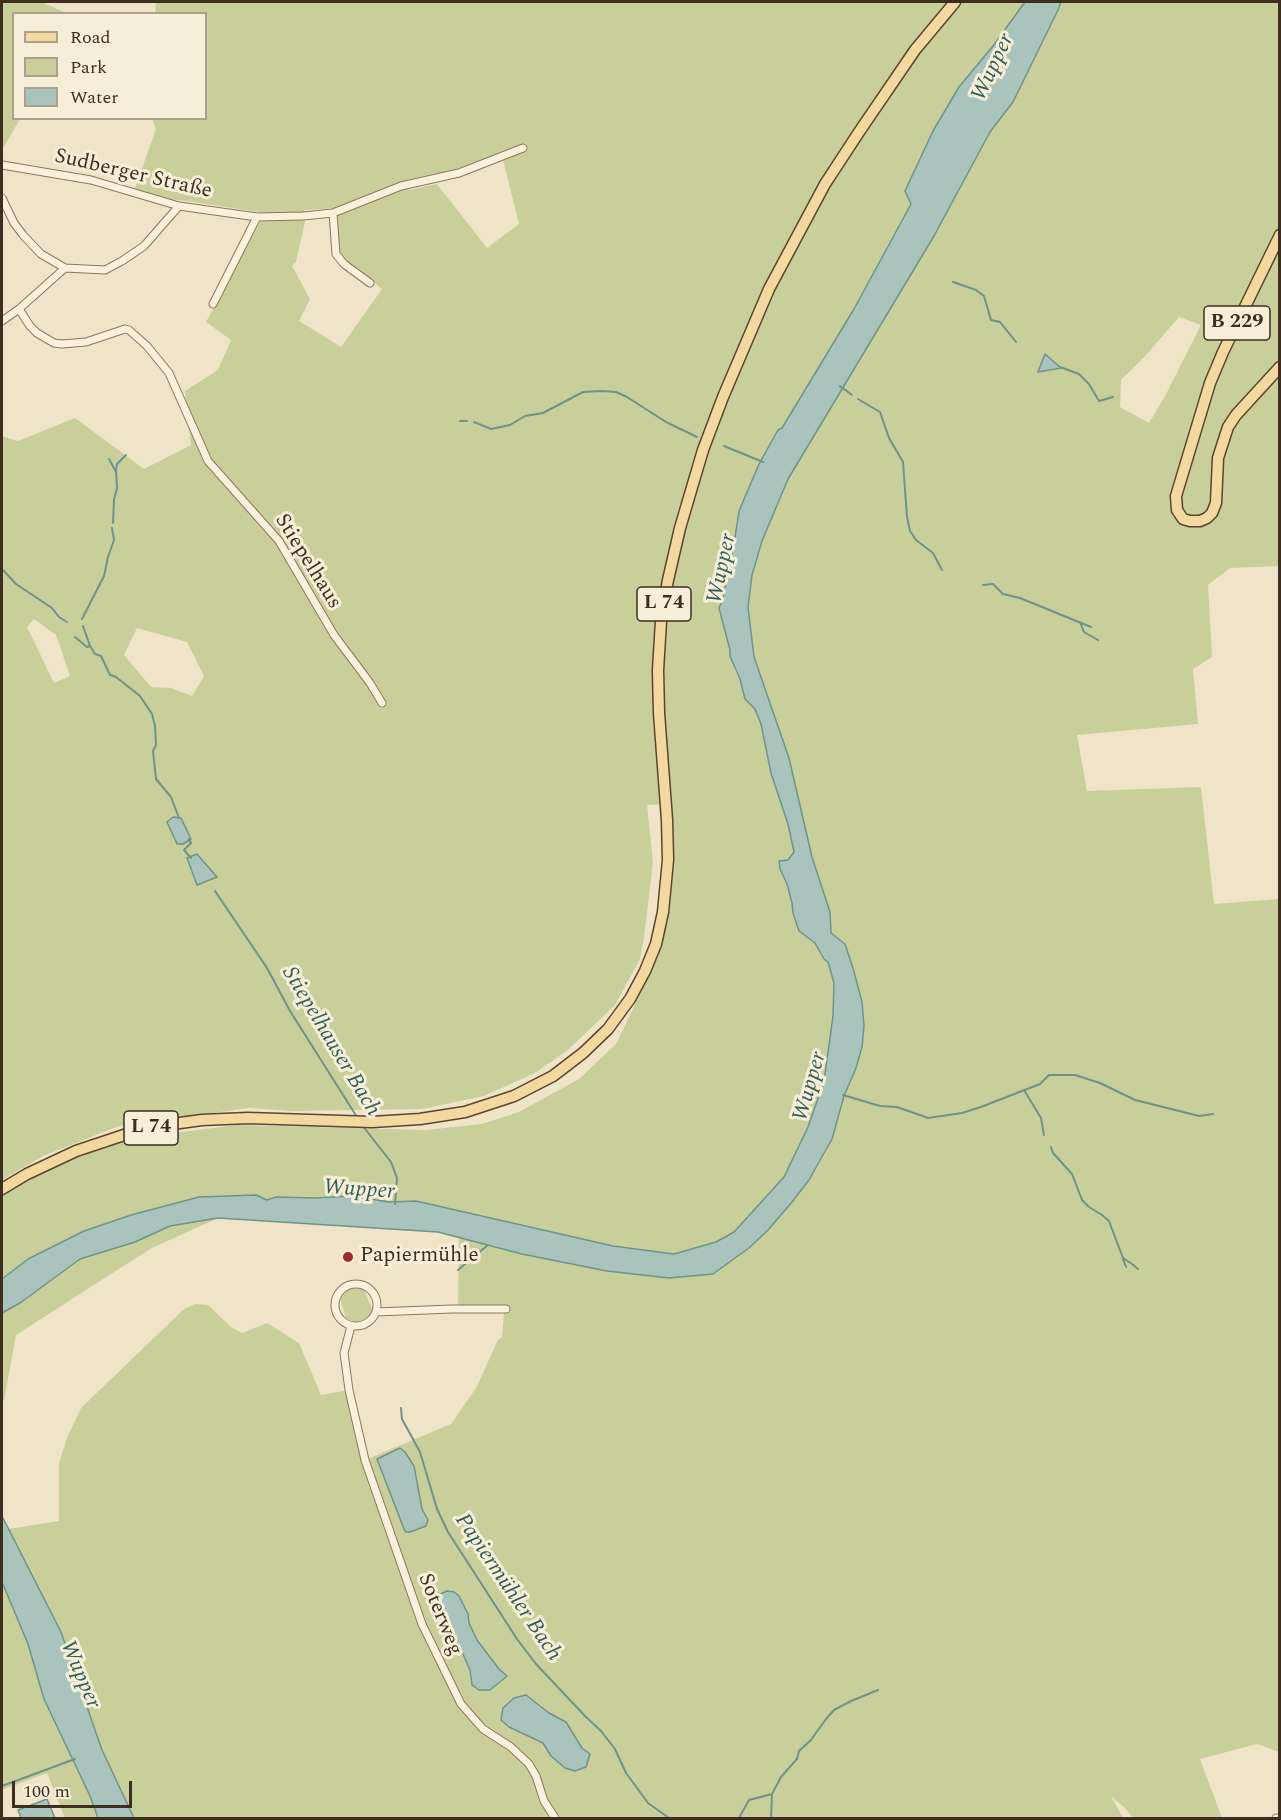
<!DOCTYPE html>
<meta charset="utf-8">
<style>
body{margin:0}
#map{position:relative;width:1281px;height:1820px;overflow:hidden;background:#f0e4c8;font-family:Spectral,serif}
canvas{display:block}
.frame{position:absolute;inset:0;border:3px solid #3d2e20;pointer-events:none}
.legend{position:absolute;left:12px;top:12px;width:195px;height:108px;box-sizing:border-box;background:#f7eed8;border:2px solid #ada18e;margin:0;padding:8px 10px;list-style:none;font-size:18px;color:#3d2e20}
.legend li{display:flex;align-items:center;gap:12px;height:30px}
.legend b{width:30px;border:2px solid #ada18e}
.scale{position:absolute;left:12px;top:1781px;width:120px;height:27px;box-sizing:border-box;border:3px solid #3d2e20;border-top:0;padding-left:8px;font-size:18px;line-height:21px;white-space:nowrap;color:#3d2e20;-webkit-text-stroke:4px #f7eed8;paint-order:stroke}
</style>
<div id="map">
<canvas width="1281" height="1820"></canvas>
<div class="frame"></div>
<ul class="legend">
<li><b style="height:8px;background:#f3d9a0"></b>Road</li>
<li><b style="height:16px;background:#c9cf9b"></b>Park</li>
<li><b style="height:16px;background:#a9c4bc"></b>Water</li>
</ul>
<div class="scale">100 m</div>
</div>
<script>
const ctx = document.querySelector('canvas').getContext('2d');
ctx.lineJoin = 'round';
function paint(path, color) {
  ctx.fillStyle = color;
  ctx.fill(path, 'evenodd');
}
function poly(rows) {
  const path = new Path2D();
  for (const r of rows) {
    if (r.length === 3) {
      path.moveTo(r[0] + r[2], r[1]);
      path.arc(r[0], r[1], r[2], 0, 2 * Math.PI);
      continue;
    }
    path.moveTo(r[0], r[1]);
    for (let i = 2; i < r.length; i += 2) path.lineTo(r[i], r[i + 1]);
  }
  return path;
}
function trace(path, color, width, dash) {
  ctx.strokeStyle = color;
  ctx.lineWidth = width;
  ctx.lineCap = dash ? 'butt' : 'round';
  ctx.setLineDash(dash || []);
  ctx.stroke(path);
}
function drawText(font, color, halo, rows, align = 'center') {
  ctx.font = font + ' Spectral,serif';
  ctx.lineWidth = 6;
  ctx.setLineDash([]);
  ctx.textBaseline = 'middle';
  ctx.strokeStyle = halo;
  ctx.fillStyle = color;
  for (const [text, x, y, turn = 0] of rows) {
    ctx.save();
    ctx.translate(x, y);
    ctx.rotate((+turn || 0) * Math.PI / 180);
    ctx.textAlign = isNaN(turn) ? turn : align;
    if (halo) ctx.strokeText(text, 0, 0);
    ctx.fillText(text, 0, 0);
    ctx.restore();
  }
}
paint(poly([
 [2,2,42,2,66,13,14,14,14,118,20,119,2,150],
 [156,2,1025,2,943,113,933,131,905,191,911,203,854,309,782,428,778,430,759,464,741,509,723,599,719,608,735,671,740,679,745,699,755,709,761,724,771,773,788,824,794,852,788,860,779,861,780,869,787,884,792,903,793,913,807,937,815,943,824,959,828,962,834,983,833,1016,824,1081,808,1127,784,1177,734,1232,716,1242,674,1254,613,1246,416,1201,389,1202,352,1196,315,1198,276,1197,267,1200,256,1195,237,1195,199,1197,186,1200,131,1215,84,1231,28,1259,2,1279,2,1196,12,1189,66,1161,127,1139,237,1125,426,1130,482,1124,519,1112,579,1079,616,1044,650,973,662,942,669,905,672,874,671,804,647,805,653,862,644,938,640,959,615,1005,569,1049,535,1073,484,1096,422,1109,292,1111,249,1108,119,1126,43,1156,2,1180,2,436,18,441,75,418,144,469,191,445,185,391,218,370,231,340,206,322,265,213,187,201,165,199,134,191,156,129,152,119,206,118,206,14,155,13],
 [501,152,519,224,487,248,437,184,409,190,406,180,456,170],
 [336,208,340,255,382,289,341,347,299,321,310,299,292,266,296,262,305,222,304,210],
 [34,619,56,635,70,676,54,683,27,627],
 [137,628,187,642,204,676,192,696,171,688,151,687,124,655],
 [1061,2,1279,2,1279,566,1230,568,1208,585,1212,657,1193,669,1198,724,1077,735,1087,791,1201,787,1214,904,1279,899,1279,1752,1257,1744,1200,1759,1222,1818,1133,1818,1126,1809,1111,1796,1123,1818,134,1818,102,1750,8,1529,59,1521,59,1463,68,1435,81,1408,184,1309,195,1304,208,1305,231,1327,242,1333,267,1323,299,1343,321,1395,349,1390,365,1460,451,1424,476,1388,498,1340,502,1337,504,1313,511,1312,508,1307,458,1307,459,1238,607,1271,670,1278,713,1274,749,1248,768,1230,809,1180,827,1150,836,1127,844,1096,856,1068,862,1002,853,968,845,944,831,933,830,912,812,857,789,758,754,657,748,607,752,575,762,541,788,479,934,236,990,132,1013,102,1058,10],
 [1179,317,1201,325,1164,398,1149,423,1120,407,1121,380,1147,354],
 [377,1460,414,1466,422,1509,428,1520,426,1526,410,1532,406,1532],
 [468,1614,469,1623,477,1640,499,1669,507,1676,472,1685,470,1670,463,1654,452,1638,444,1617],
 [526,1695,549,1713,566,1722,582,1748,590,1754,551,1756,543,1743,529,1736],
 [218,1218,150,1249,16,1335,4,1400,2,1401,2,1313,20,1303,80,1259,135,1242,170,1226],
 [353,1288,364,1289,373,1312,362,1321,357,1322,346,1319,340,1297,348,1290],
 [2,1582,28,1644,44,1699,90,1796,98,1818,65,1818,47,1773,2,1790]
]), '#c9cf9b');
const water = poly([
 [1025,2,1061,2,1058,10,1013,102,990,132,934,236,788,479,762,541,752,575,748,607,754,657,789,758,812,857,830,912,831,933,845,944,853,968,862,1002,864,1026,862,1047,856,1068,844,1096,832,1139,809,1180,792,1202,768,1230,749,1248,713,1274,669,1278,607,1271,522,1254,438,1232,218,1218,170,1226,135,1242,80,1259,20,1303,2,1313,2,1279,28,1259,84,1231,131,1215,199,1197,256,1195,267,1200,276,1197,315,1198,352,1196,389,1202,416,1201,613,1246,674,1254,716,1242,734,1232,784,1177,808,1127,824,1081,833,1016,834,983,828,962,824,959,815,943,799,931,793,913,792,903,787,884,780,869,779,861,788,860,794,852,788,824,771,773,761,724,755,709,745,699,740,679,730,656,730,650,719,608,723,599,729,564,732,557,739,511,759,464,778,430,782,428,854,309,911,204,905,191,933,131,959,87,993,46,1025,2],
 [1045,354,1061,368,1038,372,1045,354],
 [173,817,181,818,191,839,183,844,177,844,167,822,173,817],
 [197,854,217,877,197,885,187,858,197,854],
 [400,1448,405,1452,414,1466,422,1509,428,1520,426,1526,410,1532,406,1532,404,1529,377,1459,400,1448],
 [2,1516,61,1632,102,1750,134,1818,98,1818,90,1796,44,1699,28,1644,2,1582,2,1516],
 [447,1591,454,1592,459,1596,468,1614,469,1623,477,1640,499,1669,507,1676,490,1690,479,1690,472,1685,470,1670,463,1654,452,1638,444,1617,436,1608,434,1597,447,1591],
 [526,1695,549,1713,566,1722,582,1748,590,1754,586,1767,575,1771,565,1768,551,1756,543,1743,509,1727,501,1720,503,1708,514,1698,526,1695],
 [47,1799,55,1818,21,1818,18,1810,47,1799]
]);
paint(water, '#a9c4bc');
trace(water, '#6f938a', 1.5);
trace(poly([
 [953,282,976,290,984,296,991,320,1000,322,1016,342],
 [1060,367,1079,374,1089,384,1099,401,1113,397],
 [840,386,852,395],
 [858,399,880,412,889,438,903,462,907,517,910,531,916,540,933,553,942,570],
 [460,421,467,421],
 [474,422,491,429,510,425,525,416,543,413,583,392,602,391,616,392,627,397,666,422,697,437],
 [724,446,763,462],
 [109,459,116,472],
 [113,523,114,500,117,488,116,470,117,464,126,455],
 [2,569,16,584,52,608,59,617,67,622],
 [983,585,993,584,1003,594,1020,598,1091,627],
 [82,619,104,576,108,557,114,540,112,528],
 [1080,622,1084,632,1098,640],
 [83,626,90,646],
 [75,637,87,647,90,646,95,654,101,656,110,675,116,677,140,696,152,714,155,726,156,745,153,751,156,779,171,797,179,818],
 [189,839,191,843,184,850,191,858],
 [215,891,267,968,290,1011,357,1117],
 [1024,1090,1041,1118,1044,1135],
 [843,1095,880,1106,897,1107,928,1118,962,1113,981,1107,1040,1084,1049,1075,1075,1075,1100,1083,1135,1100,1199,1116,1213,1114],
 [362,1125,391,1162,397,1178,395,1204],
 [1051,1147,1053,1153,1072,1174,1082,1200,1089,1207,1102,1215,1109,1221,1123,1258,1132,1264,1138,1269],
 [1123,1259,1126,1267],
 [458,1270,488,1245],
 [401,1408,402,1419,420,1452,437,1509,448,1532,517,1639,536,1664,585,1716,601,1731,615,1749,626,1773,648,1803,669,1818],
 [2,1786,75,1759],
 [739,1818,749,1800,772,1794,781,1777,797,1759,799,1751,811,1740,826,1719,834,1710,851,1701,878,1690],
 [771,1818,772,1794]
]), '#6f938a', 2);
const minor = poly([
 [2,165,91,180,179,206,257,217,303,216,333,213,401,186,459,173,523,148],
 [2,198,14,223,23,235,41,254,65,268],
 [333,213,336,254,344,264,370,283],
 [213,304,257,217],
 [19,309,30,326,37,333,54,343,62,344,86,342,125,329,129,330,147,346,169,373,208,461,279,541,334,635,370,683,382,703],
 [2,321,19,309,65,268,105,270,122,261,144,246,179,206],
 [356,1305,21],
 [376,1312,452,1309,506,1309],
 [351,1326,344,1353,349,1390,365,1460,422,1624,461,1704,483,1729,511,1747,529,1764,536,1776,544,1801,555,1818],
 [1276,1818,1280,1818]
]);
const primary = poly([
 [1280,235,1223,352,1210,383,1176,496,1177,510,1183,519,1190,521,1200,521,1207,518,1212,513,1216,503,1218,458,1228,427,1236,415,1280,367],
 [2,1189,27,1174,76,1151,130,1133,165,1125,202,1120,248,1118,372,1122,420,1119,465,1112,514,1096,553,1076,583,1053,608,1029,630,999,645,971,656,944,663,912,668,860,667,820,659,713,658,670,661,621,668,580,680,528,703,450,723,397,769,289,825,184,859,132,915,50,955,2]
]);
trace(minor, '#8d765c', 9);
trace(primary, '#5b4430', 13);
trace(minor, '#faf1dc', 7);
trace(primary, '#f3d9a0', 10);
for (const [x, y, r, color] of [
 [348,1257,6,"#9e2a2b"]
]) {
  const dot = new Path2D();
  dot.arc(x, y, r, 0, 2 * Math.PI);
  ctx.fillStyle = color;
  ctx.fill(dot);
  trace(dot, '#f7eed8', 2);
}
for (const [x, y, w] of [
 [1237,323,66],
 [664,604,54],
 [151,1128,54]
]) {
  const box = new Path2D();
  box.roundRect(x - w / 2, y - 17, w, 34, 4.5);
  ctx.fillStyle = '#f7eed8';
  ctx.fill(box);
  trace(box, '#3d2e20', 1.5);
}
drawText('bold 20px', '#3d2e20', null, [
 ["B 229",1237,323],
 ["L 74",664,604],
 ["L 74",151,1128]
]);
drawText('21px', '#3d2e20', '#f7eed8', [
 ["Sudberger Straße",133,175,13],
 ["Stiepelhaus",307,562,58],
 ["Soterweg",439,1615,68]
]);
drawText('21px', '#3d2e20', '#f7eed8', [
 ["Papiermühle",360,1257]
], 'left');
drawText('italic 22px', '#2f5d5a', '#f7eed8', [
 ["Wupper",994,68,-65],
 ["Wupper",723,569,-78],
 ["Stiepelhauser Bach",330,1042,59],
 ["Wupper",811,1087,-74],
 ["Wupper",359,1191,4],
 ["Papiermühler Bach",507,1588,56],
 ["Wupper",79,1675,67]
]);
</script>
